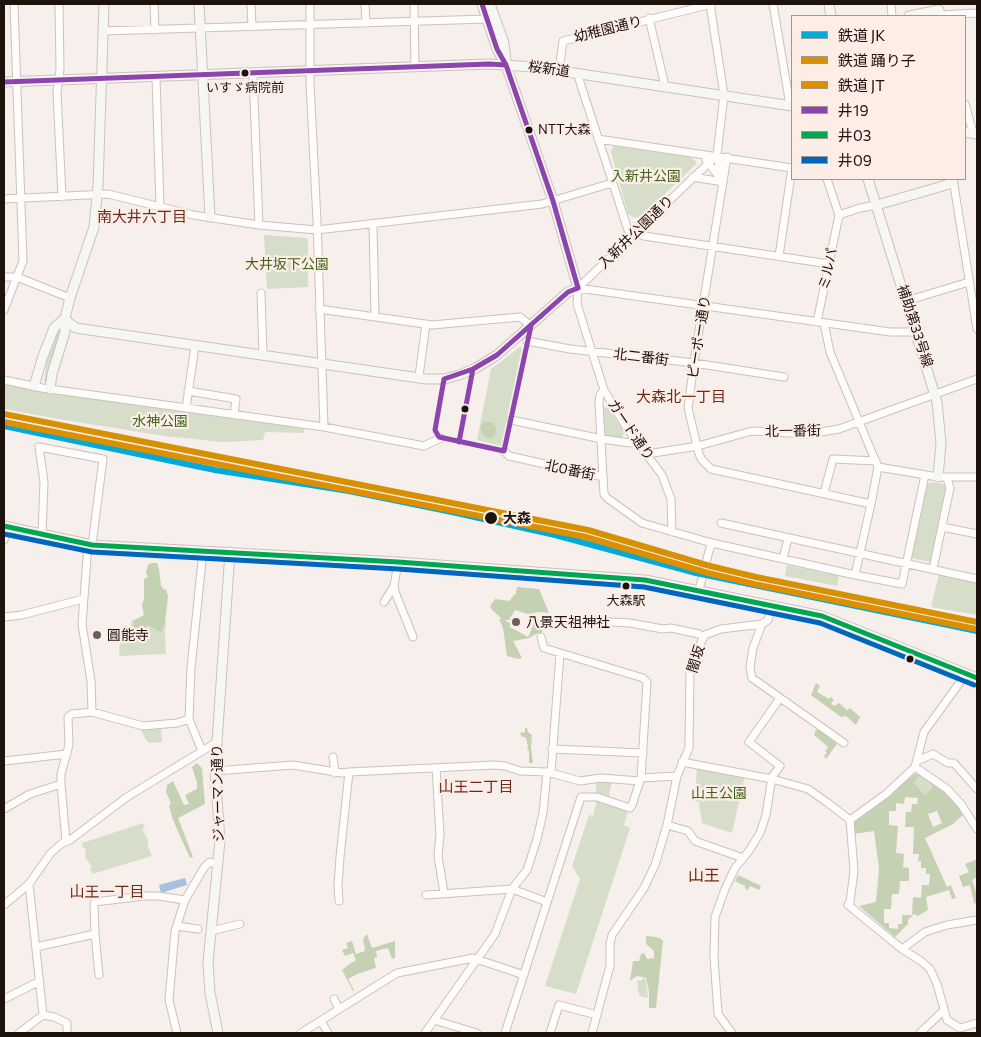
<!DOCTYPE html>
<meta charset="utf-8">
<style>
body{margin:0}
#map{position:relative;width:981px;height:1037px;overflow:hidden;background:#f7efec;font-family:Commissioner,"Noto Sans JP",sans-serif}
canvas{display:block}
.frame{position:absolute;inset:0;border:5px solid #1e120d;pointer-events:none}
.legend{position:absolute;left:791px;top:15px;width:175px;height:165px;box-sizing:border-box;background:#fcede7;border:1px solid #a39590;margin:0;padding:6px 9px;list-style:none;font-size:15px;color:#1e120d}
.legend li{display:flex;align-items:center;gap:10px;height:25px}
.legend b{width:25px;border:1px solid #a39590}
</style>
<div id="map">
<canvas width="981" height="1037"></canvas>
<div class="frame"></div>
<ul class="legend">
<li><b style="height:6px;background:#02aada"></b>鉄道 JK</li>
<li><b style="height:6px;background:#d69002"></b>鉄道 踊り子</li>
<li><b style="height:6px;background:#dd8f02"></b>鉄道 JT</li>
<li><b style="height:6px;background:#8e44ad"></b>井19</li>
<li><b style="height:6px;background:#00a651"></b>井03</li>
<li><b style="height:6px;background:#0065bd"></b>井09</li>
</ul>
</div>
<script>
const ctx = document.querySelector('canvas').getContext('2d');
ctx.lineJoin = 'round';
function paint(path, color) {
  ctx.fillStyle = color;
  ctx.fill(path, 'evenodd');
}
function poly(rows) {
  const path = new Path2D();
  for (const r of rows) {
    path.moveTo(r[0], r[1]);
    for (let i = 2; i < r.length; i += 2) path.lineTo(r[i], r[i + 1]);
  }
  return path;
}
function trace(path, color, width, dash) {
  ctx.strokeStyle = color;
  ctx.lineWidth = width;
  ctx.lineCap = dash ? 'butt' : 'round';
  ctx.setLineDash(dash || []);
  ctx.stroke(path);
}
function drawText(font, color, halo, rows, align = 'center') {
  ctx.font = font + ' Commissioner,"Noto Sans JP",sans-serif';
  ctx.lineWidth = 4.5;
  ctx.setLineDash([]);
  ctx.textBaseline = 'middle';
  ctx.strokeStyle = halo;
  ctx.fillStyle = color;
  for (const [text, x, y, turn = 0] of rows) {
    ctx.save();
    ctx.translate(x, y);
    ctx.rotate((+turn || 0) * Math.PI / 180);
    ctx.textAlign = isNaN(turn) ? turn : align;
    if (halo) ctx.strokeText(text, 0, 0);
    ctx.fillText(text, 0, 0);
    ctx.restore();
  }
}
paint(poly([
 [614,146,690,157,695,160,696,164,642,216,634,218,628,214,612,156,611,150],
 [264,235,306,238,308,240,308,287,267,289],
 [59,328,62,331,51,360,46,382,44,382,47,360],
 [520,347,522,347,501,446,477,440,491,369],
 [4,383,304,428,304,433,265,432,263,440,222,442,165,436,64,420,4,409],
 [608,407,624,432,622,439,607,437,605,433,603,408],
 [930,482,944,484,946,489,933,561,930,562,912,558,910,555,927,485],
 [787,565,839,576,837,586,785,576],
 [939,574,977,583,977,615,931,607],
 [131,620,166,622,165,633,166,654,119,656,120,642,133,641],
 [161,727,162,742,149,743,145,738,140,728],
 [697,768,745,776,732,833,702,823,699,802,695,801,695,797],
 [920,776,933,786,925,795,914,783],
 [596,781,612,781,609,796,596,793],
 [597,800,628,812,624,825,630,828,576,994,545,986,580,879,572,866,589,815,593,816],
 [143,823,145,828,142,829,148,840,148,847,152,856,92,874,90,868,92,867,85,857,86,848,83,848,82,843],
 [643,978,646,980,648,998,640,996,638,991,637,980,641,981]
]), '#d6ddc9');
paint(poly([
 [485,421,493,423,496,428,495,435,491,438,487,438,483,435,480,427],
 [152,563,157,563,159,569,161,585,162,588,166,590,168,596,165,623,161,632,148,625,145,628,138,630,134,626,134,620,144,615,142,605,144,599,144,579,148,577,146,572,148,565],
 [517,587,539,589,549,613,538,612,528,614,515,610,509,620,504,620,510,623,510,627,528,637,533,626,533,619,540,622,546,614,550,616,544,626,540,637,538,633,529,638,513,641,522,658,518,659,507,656,503,628,499,619,502,619,492,610,490,606,495,599,509,601,516,593],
 [816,683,820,686,817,692,829,699,831,697,834,700,831,703,834,706,839,703,847,710,850,708,860,717,856,725,846,716,841,717,811,695],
 [525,728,527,728,528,732,532,735,531,748,533,763,529,763,529,751,527,749,528,747,526,738,521,736,520,733,525,732],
 [816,730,819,730,837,744,826,759,824,756,827,753,825,751,828,747,814,735],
 [197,763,202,768,205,804,178,818,193,857,190,858,173,820,169,806,171,803,166,792,167,785,173,781,184,805,189,804,185,795,197,789,197,782,192,767],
 [922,772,947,790,965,813,953,824,925,838,947,887,951,885,956,898,952,899,949,890,926,897,928,910,918,916,914,914,908,920,908,924,895,937,859,906,876,902,879,869,874,831,854,834,852,820,915,774],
 [920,776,933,786,925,795,914,783],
 [905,797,918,798,917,804,912,804,911,812,906,812,905,827,914,827,913,854,919,854,918,861,921,861,921,868,926,868,926,874,930,874,929,885,922,885,921,898,913,897,912,915,902,915,902,924,898,924,898,929,889,928,889,923,884,923,884,909,891,909,892,894,899,894,900,881,909,881,909,868,903,867,904,854,896,853,898,826,889,825,889,811,896,811,896,803,904,804],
 [937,811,942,823,933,827,928,814],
 [977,859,977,877,972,880,977,895,977,904,974,903,970,885,963,887,959,876,969,872,965,864],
 [738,875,761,886,759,890,750,886,748,890,745,888,745,886,735,881],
 [367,934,372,948,395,941,395,958,392,959,388,948,376,951,377,957,374,958,376,968,357,974,348,979,354,990,353,991,342,970,348,965,356,960,353,953,345,956,342,950,348,948,346,943,352,941,356,954,365,951,363,939],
 [646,936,656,937,663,940,656,1008,649,1008,649,992,646,978,637,976,630,981,633,961,639,961,641,954,644,953,647,959,654,958,654,951,646,944]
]), '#c4d1b3');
paint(poly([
 [185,878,187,885,161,893,159,885]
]), '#a5c2de');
const street = poly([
 [59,4,60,69,57,92,62,197],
 [154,4,155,30],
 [251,4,252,27],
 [310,4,310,83,317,221,324,427],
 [365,4,366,23],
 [414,4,415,67],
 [710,4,724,95,717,155,721,176],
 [773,4,790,105],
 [891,4,892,16],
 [940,15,977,13],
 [649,18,665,86],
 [103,31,487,19],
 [559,70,563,41,712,4],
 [253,73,259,225],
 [577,73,628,230,644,236,829,264],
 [156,77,160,206],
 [965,104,973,133],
 [598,139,792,168],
 [727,157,695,355,688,408,699,454,702,460,711,469,871,504],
 [706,160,721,179],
 [693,177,723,182],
 [953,179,977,329],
 [4,199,108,194,193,215,259,225,317,230,542,204,612,183],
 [839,215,860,208,877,205],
 [373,224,375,317],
 [779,256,792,168],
 [4,277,17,277,70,298],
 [578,288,890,332,916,332],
 [578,288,577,304,604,390,628,430,662,475,671,499,672,532],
 [578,288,717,155],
 [261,293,263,355],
 [906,301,969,282],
 [319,309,432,325,520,317,531,326],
 [4,310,23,261,14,4],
 [817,322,839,215,827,179],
 [824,323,830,352,878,467,871,504,855,575],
 [527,341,570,349,694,363,784,377],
 [419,376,426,324],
 [4,380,42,388,324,427,424,446,441,438],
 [188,391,236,399,234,415],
 [186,408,195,346],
 [511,420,602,439,630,443,636,440],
 [504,451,509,456,603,477,604,494,607,498,642,523,712,543,855,575,902,584,925,475],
 [647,454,698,446,752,431,808,434,839,429,977,379],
 [878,467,938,477,977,477],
 [603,477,599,403,600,395,604,390],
 [824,493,833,459,876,461],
 [721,523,977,579],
 [942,527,977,534],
 [42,534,44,482,39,447,103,459,92,545],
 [4,540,8,526],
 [88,545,82,624,91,681,92,712],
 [783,559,788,538],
 [933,569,950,488,947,478],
 [394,586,395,592,413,637],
 [699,590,709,551,712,543],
 [384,602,394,586,398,562],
 [4,617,22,615,83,599],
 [596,621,630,623,663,629,671,628,699,634,703,637],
 [762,624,753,648,750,667,752,678,844,743],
 [189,719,191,668,203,551],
 [552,749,643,753],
 [333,757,335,773],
 [4,761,67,754],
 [917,761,933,754,948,763,954,763,977,789],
 [682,762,772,779,808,789,828,803,850,820,854,871,850,902,848,905,902,949,921,961,930,969,937,984,947,1020,960,1028,977,1023],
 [915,767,947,789,961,804,977,829],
 [436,768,440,834,438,856,444,893],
 [215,771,293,765,342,773,349,772,494,765,505,766,520,771,547,772,580,781,601,778,640,781],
 [551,773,560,654],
 [641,778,677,776],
 [4,809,30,794,61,784],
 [850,820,886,794,915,767,924,732,966,674],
 [667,825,688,831,695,841,743,858],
 [66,842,61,784,61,774,69,745,68,717,72,714,92,712,143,726,177,723,189,719,202,751],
 [29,884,43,1015],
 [426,895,512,889,547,902],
 [339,901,338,886,340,857,349,772],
 [4,905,29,884,50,854,61,844,70,840,127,797,217,742],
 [177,926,198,929],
 [211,931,240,924],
 [36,947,95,934],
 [902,949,925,932,947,925,977,920],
 [99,975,95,934,94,904,95,902,144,896,158,896,185,900],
 [4,999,40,981],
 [334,999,339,1009],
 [434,1020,477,1033],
 [321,1021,328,1033],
 [19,1033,43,1015,54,1017,67,1023,67,1033],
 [177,1033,169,1000,175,931,185,900,205,866,210,862,218,865],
 [301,1033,397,973,473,958,524,975],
 [425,1033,495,934,512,889,527,870,537,839,543,813,547,772],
 [505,1033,581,797,597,797,630,808,632,805,641,778,647,682,643,678,544,648,541,637],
 [550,1033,559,1005,597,1015],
 [592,1033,610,966,610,944,612,935,644,888,655,865,667,825,677,776,689,748,690,669,702,640,705,635,721,629,762,624,768,620,772,606],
 [732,1033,718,1014,714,957,715,917,725,889,735,868,749,851,760,833,766,815,772,777,780,766,749,742,780,698],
 [920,1033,944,1010]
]);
const secondary = poly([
 [199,4,210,217],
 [490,4,504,43,506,62],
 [829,4,831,16],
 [909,16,939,10],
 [4,82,489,64,534,67,792,106],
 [965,132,977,134],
 [868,179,937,402,941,443,938,477],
 [877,205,953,183],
 [65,318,69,323,76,328,426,379,444,379,459,375,476,368,497,355,568,292,578,288,553,201,506,65,497,49,482,4],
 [34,386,43,356,54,328,65,318],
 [50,389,52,374,65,332,65,318,70,298,94,227,98,186,104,4],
 [4,526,92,545,398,562,645,580,822,616,977,678],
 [218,1033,210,993,208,962,220,841,215,771,230,552]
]);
trace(street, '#ccc1bd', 9);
trace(secondary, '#ccc1bd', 11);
trace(street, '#fefdfc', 7);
trace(secondary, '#f6f6f3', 9);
trace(poly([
 [482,4,497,49,506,65,553,201,578,288],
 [4,82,489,64,506,65],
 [459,442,473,369],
 [504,451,439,437,435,430,444,379,473,369,497,355,568,292,578,288],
 [504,451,531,326]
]), '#8e44ad', 5);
trace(poly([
 [4,526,92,545,398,562,645,580,822,616,977,678]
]), '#00a651', 5);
trace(poly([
 [4,534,92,552,398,569,644,587,820,623,974,685]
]), '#0065bd', 5);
trace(poly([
 [4,426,215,470,349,491,452,512,555,535,696,573,977,631]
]), '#02aada', 6);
trace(poly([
 [4,414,588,530,710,566,756,577,977,622]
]), '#d69002', 6);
trace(poly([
 [4,422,586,537,708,573,754,584,976,629]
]), '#dd8f02', 6);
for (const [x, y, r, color] of [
 [245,73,4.5,"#1e120d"],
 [529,130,4.5,"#1e120d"],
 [465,409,4.5,"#1e120d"],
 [491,518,7,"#1e120d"],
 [626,586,4.5,"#1e120d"],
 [516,622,5,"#6a5f5b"],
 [97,635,5,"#6a5f5b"],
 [910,659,4.5,"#1e120d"]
]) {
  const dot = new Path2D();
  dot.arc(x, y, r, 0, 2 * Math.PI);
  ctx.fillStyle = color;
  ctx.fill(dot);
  trace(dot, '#fcede7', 2);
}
drawText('13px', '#1e120d', '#fcede7', [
 ["いすゞ病院前",245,88],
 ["NTT大森",538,130,"left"],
 ["大森駅",626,601]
]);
drawText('14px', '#1e120d', '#fcede7', [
 ["幼稚園通り",608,29,-14],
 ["桜新道",549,69,8],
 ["入新井公園通り",636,232,-44],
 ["ミルパ",828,269,-78],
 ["補助第33号線",915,326,72],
 ["ピーポー通り",699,337,-81],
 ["北二番街",641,357,7],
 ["ガード通り",631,430,56],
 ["北一番街",793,431,-1],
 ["北0番街",570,470,12],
 ["闇坂",696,659,-73],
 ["ジャーマン通り",218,793,-91]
]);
drawText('14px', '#40631c', '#fcede7', [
 ["入新井公園",646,176],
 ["大井坂下公園",287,264],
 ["水神公園",160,421],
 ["山王公園",719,793]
]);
drawText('bold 14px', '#1e120d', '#fcede7', [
 ["大森",503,518]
], 'left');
drawText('14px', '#1e120d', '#fcede7', [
 ["八景天祖神社",526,622],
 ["圓能寺",107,635]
], 'left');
drawText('15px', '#6e2b1a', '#fcede7', [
 ["南大井六丁目",142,217],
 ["大森北一丁目",681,397],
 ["山王二丁目",476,787],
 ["山王一丁目",107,892]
]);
drawText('16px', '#6e2b1a', '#fcede7', [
 ["山王",704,876]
]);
</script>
